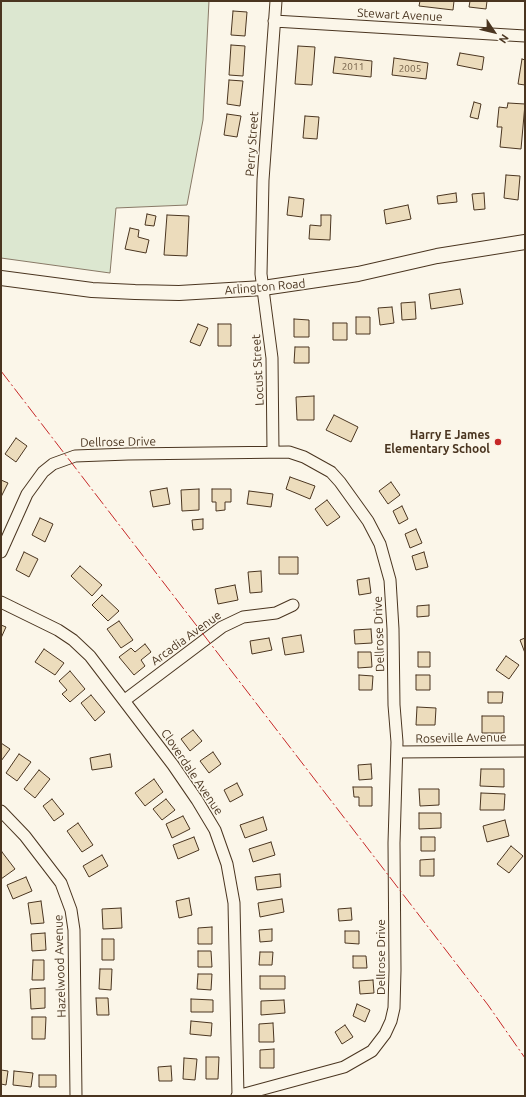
<!DOCTYPE html>
<style>
body{margin:0}
#map{position:relative;width:526px;height:1097px;overflow:hidden;background:#fbf6e9;font-family:Ubuntu,sans-serif}
canvas{display:block}
.frame{position:absolute;inset:0;border:2px solid #4a3520;pointer-events:none}
.north{position:absolute;left:474px;top:12px;width:40px;height:40px;-webkit-text-stroke:3px #fbf6e9;paint-order:stroke;rotate:125deg;font-size:11px;font-weight:700;line-height:16px;text-align:center;color:#4a3520}
.north::after{content:'';display:block;margin:auto;width:14px;height:18px;background:#4a3520;clip-path:polygon(50% 0,100% 100%,50% 72%,0 100%)}
</style>
<div id="map">
<canvas width="526" height="1097"></canvas>
<div class="frame"></div>
<div class="north">N</div>
</div>
<script>
const ctx = document.querySelector('canvas').getContext('2d');
ctx.lineJoin = 'round';
function paint(path, color) {
  ctx.fillStyle = color;
  ctx.fill(path, 'evenodd');
}
function poly(rows) {
  const path = new Path2D();
  for (const r of rows) {
    path.moveTo(r[0], r[1]);
    for (let i = 2; i < r.length; i += 2) path.lineTo(r[i], r[i + 1]);
  }
  return path;
}
function trace(path, color, width, dash) {
  ctx.strokeStyle = color;
  ctx.lineWidth = width;
  ctx.lineCap = dash ? 'butt' : 'round';
  ctx.setLineDash(dash || []);
  ctx.stroke(path);
}
function drawText(font, color, halo, rows, align = 'center') {
  ctx.font = font + ' Ubuntu,sans-serif';
  ctx.lineWidth = 3;
  ctx.setLineDash([]);
  ctx.textBaseline = 'middle';
  ctx.strokeStyle = halo;
  ctx.fillStyle = color;
  for (const [text, x, y, turn = 0] of rows) {
    ctx.save();
    ctx.translate(x, y);
    ctx.rotate((+turn || 0) * Math.PI / 180);
    ctx.textAlign = isNaN(turn) ? turn : align;
    if (halo) ctx.strokeText(text, 0, 0);
    ctx.fillText(text, 0, 0);
    ctx.restore();
  }
}
const green = poly([
 [1,1,209,1,203,120,187,205,116,208,110,273,1,258,1,1]
]);
paint(green, '#dce7d0');
trace(green, '#887966', 1);
const building = poly([
 [420,1,454,1,453,10,419,6,420,1],
 [470,1,487,1,486,9,469,7,470,1],
 [233,11,247,12,245,36,231,35,233,11],
 [231,45,245,46,243,76,229,75,231,45],
 [298,46,315,47,312,85,295,84,298,46],
 [460,53,484,57,482,70,457,65,460,53],
 [335,57,372,61,371,77,333,73,335,57],
 [394,58,428,63,426,79,392,75,394,58],
 [522,59,525,60,525,85,518,84,522,59],
 [229,80,243,81,240,106,227,104,229,80],
 [474,102,481,104,478,119,470,117,474,102],
 [508,103,525,104,521,149,500,147,502,127,497,127,499,107,507,108,508,103],
 [227,114,241,116,237,137,224,135,227,114],
 [305,116,319,117,317,139,303,138,305,116],
 [506,175,520,176,518,200,504,198,506,175],
 [456,193,457,202,438,204,437,196,456,193],
 [484,193,485,209,474,210,472,194,484,193],
 [289,197,304,199,302,217,287,215,289,197],
 [408,205,411,219,386,224,384,210,408,205],
 [147,214,156,216,154,226,145,225,147,214],
 [167,215,189,216,187,256,164,255,167,215],
 [321,215,331,215,330,240,309,239,310,225,321,226,321,215],
 [130,228,139,230,138,237,149,240,146,253,125,249,130,228],
 [460,289,463,304,431,309,429,294,460,289],
 [415,302,416,319,402,320,401,303,415,302],
 [392,307,394,323,380,325,378,308,392,307],
 [356,317,370,317,370,334,356,334,356,317],
 [294,319,309,320,309,337,294,337,294,319],
 [333,323,347,323,347,340,333,340,333,323],
 [198,324,208,328,200,346,190,342,198,324],
 [218,324,231,324,231,346,218,346,218,324],
 [295,347,309,347,309,363,294,363,295,347],
 [314,396,314,420,297,420,296,397,314,396],
 [334,415,358,427,351,442,326,430,334,415],
 [16,438,27,446,16,462,5,454,16,438],
 [290,477,315,486,310,499,286,489,290,477],
 [1,480,8,483,1,497,1,480],
 [391,482,400,495,388,504,379,491,391,482],
 [167,488,170,504,153,507,150,491,167,488],
 [199,489,199,510,182,511,181,490,199,489],
 [212,489,231,489,231,502,225,502,225,510,216,511,216,502,212,502,212,489],
 [249,491,273,494,271,507,247,504,249,491],
 [327,500,340,517,327,526,315,509,327,500],
 [402,506,408,519,399,524,393,511,402,506],
 [40,518,53,524,45,542,32,535,40,518],
 [203,519,203,529,193,530,192,520,203,519],
 [416,529,422,543,410,548,405,534,416,529],
 [24,552,38,559,29,577,16,570,24,552],
 [424,552,428,567,416,570,412,556,424,552],
 [279,557,298,557,298,574,279,574,279,557],
 [80,566,102,585,92,596,71,576,80,566],
 [261,571,262,592,250,593,248,572,261,571],
 [369,578,371,593,359,595,357,580,369,578],
 [235,585,238,600,218,604,215,589,235,585],
 [102,595,119,611,108,621,92,605,102,595],
 [429,605,429,616,417,617,417,606,429,605],
 [119,621,133,640,121,648,107,629,119,621],
 [1,625,6,627,1,638,1,625],
 [371,629,372,643,355,644,354,630,371,629],
 [301,635,304,652,285,655,282,638,301,635],
 [269,638,272,650,252,654,250,641,269,638],
 [525,638,525,653,520,640,525,638],
 [145,644,151,652,141,660,145,666,134,675,119,657,131,648,135,652,145,644],
 [44,649,64,663,55,675,35,662,44,649],
 [358,652,371,652,372,667,358,668,358,652],
 [418,652,430,652,430,667,418,667,418,652],
 [506,656,519,665,509,679,496,670,506,656],
 [70,671,85,689,70,702,62,694,67,690,59,681,70,671],
 [359,675,373,676,372,690,359,690,359,675],
 [416,675,430,675,430,690,416,690,416,675],
 [488,692,503,692,502,703,488,703,488,692],
 [91,695,105,712,95,721,81,703,91,695],
 [417,707,436,708,435,725,416,725,417,707],
 [482,716,504,716,504,733,482,733,482,716],
 [193,730,202,741,190,751,181,739,193,730],
 [1,743,10,749,1,761,1,743],
 [213,752,221,764,209,773,200,761,213,752],
 [19,754,31,762,17,781,6,773,19,754],
 [110,754,112,767,92,770,90,758,110,754],
 [371,764,372,779,359,780,358,765,371,764],
 [481,769,504,769,504,787,480,786,481,769],
 [39,770,50,779,35,798,24,789,39,770],
 [154,779,163,792,145,806,135,793,154,779],
 [237,783,243,795,230,802,224,790,237,783],
 [353,787,372,787,372,806,359,806,359,797,354,797,353,787],
 [419,789,439,789,439,805,420,806,419,789],
 [481,793,505,794,504,810,480,810,481,793],
 [52,799,64,814,54,821,43,806,52,799],
 [166,799,175,810,162,820,153,809,166,799],
 [419,813,441,813,441,828,419,829,419,813],
 [183,816,190,829,172,838,166,824,183,816],
 [263,817,267,830,245,838,240,825,263,817],
 [505,820,509,836,487,842,483,826,505,820],
 [78,823,93,845,82,852,67,831,78,823],
 [194,837,199,850,178,859,173,845,194,837],
 [421,837,435,837,435,851,421,851,421,837],
 [271,842,275,855,253,862,249,849,271,842],
 [511,846,523,856,509,873,497,864,511,846],
 [2,852,15,869,1,879,1,853,2,852],
 [102,855,108,866,89,877,83,866,102,855],
 [434,859,434,876,420,876,420,860,434,859],
 [280,874,281,887,257,890,255,877,280,874],
 [26,877,32,891,13,899,7,885,26,877],
 [189,898,192,915,179,918,176,901,189,898],
 [282,899,284,912,260,917,258,903,282,899],
 [41,901,44,923,31,924,28,903,41,901],
 [121,908,122,928,103,929,102,909,121,908],
 [351,908,352,920,339,921,338,909,351,908],
 [212,927,212,944,198,944,198,928,212,927],
 [272,929,272,941,260,942,259,930,272,929],
 [345,931,359,931,359,944,345,943,345,931],
 [45,933,46,950,32,951,31,934,45,933],
 [102,939,114,939,114,960,102,960,102,939],
 [198,951,211,951,212,967,198,967,198,951],
 [260,952,273,952,272,965,259,965,260,952],
 [353,956,366,956,367,968,353,968,353,956],
 [33,960,44,960,44,980,32,980,33,960],
 [100,969,112,969,111,990,99,989,100,969],
 [198,974,212,974,211,990,197,989,198,974],
 [260,976,285,976,285,989,260,989,260,976],
 [373,980,374,993,360,994,359,981,373,980],
 [45,988,45,1008,31,1009,30,989,45,988],
 [96,998,108,998,109,1015,97,1015,96,998],
 [191,999,213,1000,213,1012,191,1012,191,999],
 [284,1000,285,1013,261,1015,261,1001,284,1000],
 [357,1004,370,1010,365,1022,353,1016,357,1004],
 [32,1017,46,1017,45,1039,32,1039,32,1017],
 [191,1021,212,1023,211,1036,190,1034,191,1021],
 [273,1023,274,1042,259,1042,259,1024,273,1023],
 [345,1025,353,1037,342,1044,335,1032,345,1025],
 [274,1049,274,1068,260,1068,260,1050,274,1049],
 [206,1057,219,1057,218,1079,206,1079,206,1057],
 [184,1058,197,1059,195,1080,183,1079,184,1058],
 [171,1066,172,1081,159,1081,158,1067,171,1066],
 [1,1070,8,1071,6,1085,1,1084,1,1070],
 [14,1071,33,1073,31,1087,13,1085,14,1071],
 [39,1075,56,1075,56,1087,39,1087,39,1075]
]);
paint(building, '#ecdcbc');
trace(building, '#4a3520', 1);
const minor = poly([
 [274,21,525,36],
 [273,452,272,358,261,274,263,180,276,1],
 [1,552,27,494,43,472,53,464,75,456,128,454,289,452,304,457,331,472,340,482,368,521,380,544,390,580,393,629,394,705,397,742,394,843,395,970,394,1008,391,1021,385,1034,372,1051,344,1067,237,1096],
 [1,602,58,630,73,640,90,656,173,765,197,800,215,830,227,864,234,903,238,1096],
 [125,700,222,627,243,617,276,613,293,605],
 [397,752,525,751],
 [1,811,25,836,61,883,71,910,74,930,76,1096]
]);
const major = poly([
 [1,278,92,290,135,292,179,293,263,288,358,274,437,256,525,242]
]);
trace(minor, '#4a3520', 13);
trace(major, '#4a3520', 16);
trace(minor, '#fbf6e9', 11);
trace(major, '#fbf6e9', 14);
trace(poly([
 [1,371,488,1005,525,1058]
]), '#c62828', 1, [14, 3, 2, 3]);
for (const [x, y, r, color] of [
 [498,442,4,"#c62828"]
]) {
  const dot = new Path2D();
  dot.arc(x, y, r, 0, 2 * Math.PI);
  ctx.fillStyle = color;
  ctx.fill(dot);
  trace(dot, '#fbf6e9', 1.5);
}
drawText('10px', '#725f47', null, [
 ["2011",353,67],
 ["2005",410,69]
]);
drawText('12px', '#4a3520', '#fbf6e9', [
 ["Stewart Avenue",400,15,3],
 ["Perry Street",252,144,-86],
 ["Arlington Road",265,287,-5],
 ["Locust Street",258,370,-93],
 ["Dellrose Drive",118,442,-1],
 ["Dellrose Drive",379,634,-92],
 ["Arcadia Avenue",186,638,-36],
 ["Roseville Avenue",461,738,-1],
 ["Cloverdale Avenue",192,772,56],
 ["Dellrose Drive",381,957,-90],
 ["Hazelwood Avenue",60,966,-92]
]);
drawText('bold 12px', '#4a3520', '#fbf6e9', [
 ["Harry E James",490,435],
 ["Elementary School",490,449]
], 'right');
</script>
